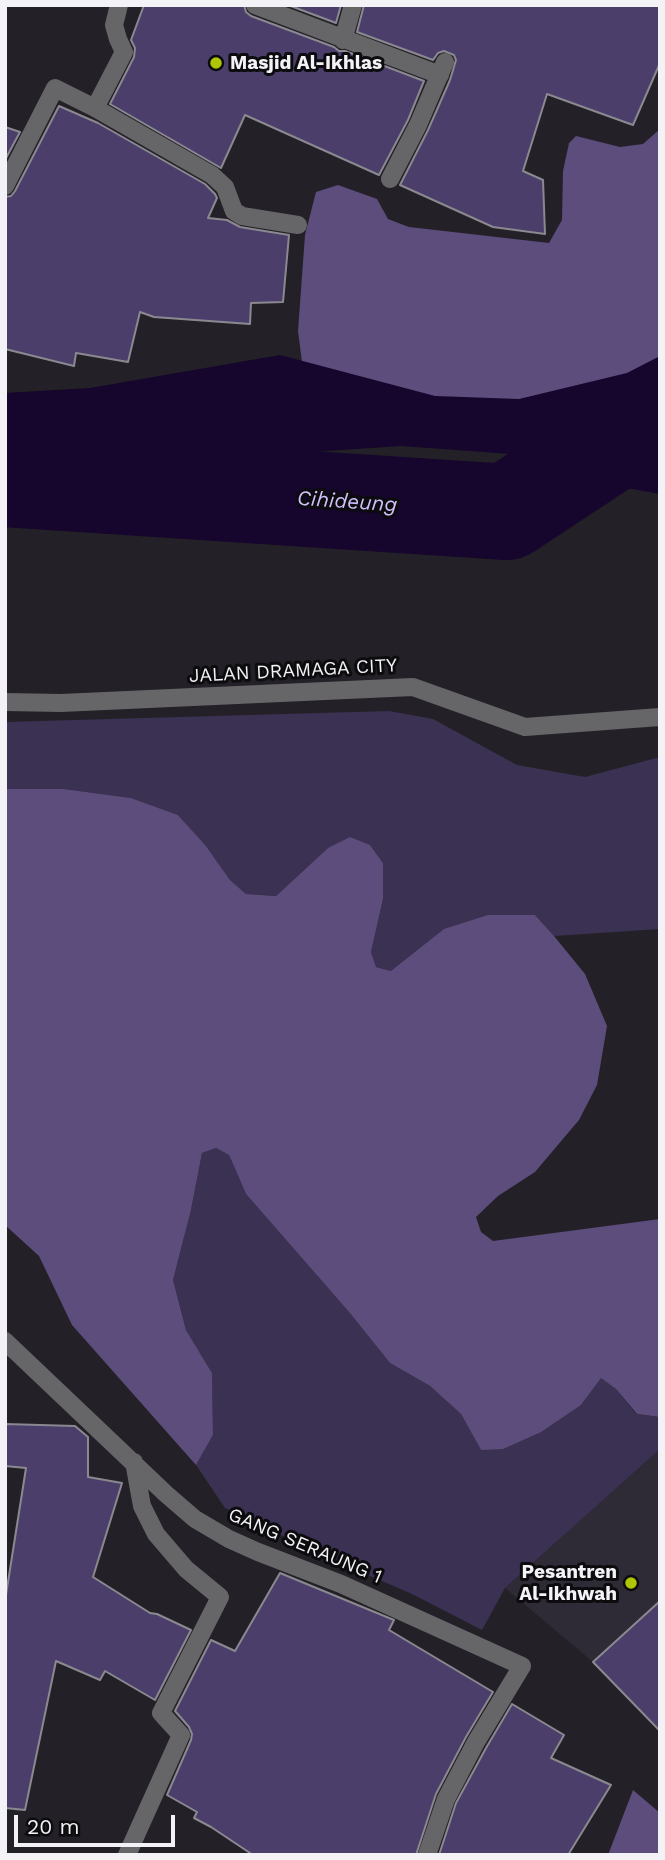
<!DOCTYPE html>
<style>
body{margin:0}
#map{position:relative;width:665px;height:1860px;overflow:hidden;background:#232127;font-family:"Work Sans",sans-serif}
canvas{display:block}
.frame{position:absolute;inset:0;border:7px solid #f3f2f6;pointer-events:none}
.scale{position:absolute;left:14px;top:1815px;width:161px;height:32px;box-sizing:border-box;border:4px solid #f3f2f6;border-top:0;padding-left:9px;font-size:21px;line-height:24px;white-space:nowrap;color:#f3f2f6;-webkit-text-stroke:5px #0c0b0e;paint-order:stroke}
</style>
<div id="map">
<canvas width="665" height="1860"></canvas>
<div class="frame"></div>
<div class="scale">20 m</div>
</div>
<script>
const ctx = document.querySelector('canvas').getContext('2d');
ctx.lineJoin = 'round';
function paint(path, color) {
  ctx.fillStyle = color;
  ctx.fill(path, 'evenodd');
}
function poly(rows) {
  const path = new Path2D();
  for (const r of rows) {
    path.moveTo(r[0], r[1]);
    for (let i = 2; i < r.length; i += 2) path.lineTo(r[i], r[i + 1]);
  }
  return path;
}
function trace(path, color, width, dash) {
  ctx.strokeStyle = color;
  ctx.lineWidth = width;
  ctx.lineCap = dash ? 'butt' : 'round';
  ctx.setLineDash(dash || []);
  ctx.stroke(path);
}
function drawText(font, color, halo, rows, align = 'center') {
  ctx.font = font + ' "Work Sans",sans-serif';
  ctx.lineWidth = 6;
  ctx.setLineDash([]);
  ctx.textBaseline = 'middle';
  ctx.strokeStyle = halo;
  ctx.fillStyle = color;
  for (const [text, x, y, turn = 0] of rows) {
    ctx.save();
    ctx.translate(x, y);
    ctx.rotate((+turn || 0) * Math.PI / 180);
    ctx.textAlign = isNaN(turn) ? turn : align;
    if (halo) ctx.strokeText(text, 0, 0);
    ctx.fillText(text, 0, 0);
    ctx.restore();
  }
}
paint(poly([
 [660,1449,660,1715,651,1722,593,1662,505,1588]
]), '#2e2b36');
paint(poly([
 [389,711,433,719,517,765,585,777,660,757,660,929,554,936,535,915,411,957,391,971,376,967,371,952,383,899,383,863,370,845,328,848,276,896,246,894,230,880,206,846,178,815,131,798,64,789,5,789,5,722],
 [216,1148,229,1155,246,1194,349,1312,390,1363,430,1386,461,1414,481,1450,581,1405,601,1377,616,1389,636,1414,660,1417,660,1449,505,1588,482,1630,412,1594,324,1556,225,1508,196,1465,213,1435,212,1373,186,1330,173,1280,191,1210,202,1153]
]), '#3b3152');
paint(poly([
 [660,129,660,384,513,422,303,370,298,331,305,235,316,192,338,185,377,199,388,219,409,227,549,243,562,220,563,171,569,143,576,136,620,147,643,144],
 [5,789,64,789,131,798,178,815,206,846,230,880,246,894,276,896,328,848,350,837,370,845,383,863,383,899,371,952,376,967,391,971,444,929,488,915,535,915,554,936,585,974,607,1026,597,1085,579,1120,535,1172,498,1196,476,1217,481,1232,493,1241,660,1219,660,1417,637,1414,616,1389,601,1378,581,1405,541,1432,503,1449,481,1450,461,1414,430,1386,390,1363,349,1312,246,1194,229,1155,216,1148,202,1153,191,1210,173,1280,186,1330,212,1373,213,1435,196,1465,72,1325,39,1256,5,1225],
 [633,1790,660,1813,660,1855,608,1855]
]), '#5c4d7c');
paint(poly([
 [280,355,435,396,519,399,627,373,660,356,660,494,600,483,538,456,401,446,297,453,211,446,112,443,74,464,5,475,5,393,90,388]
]), '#16052d');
trace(poly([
 [5,479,507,512,660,411]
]), '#16052d', 96);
const building = poly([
 [144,5,244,5,246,12,251,16,334,47,339,51,345,51,424,81,408,120,379,175,245,115,221,168,110,104,134,57,135,48,131,40,144,5],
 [288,5,341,5,336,23,288,5],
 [364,5,660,5,660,63,633,125,547,94,523,171,543,180,545,234,493,227,400,185,428,130,450,80,456,60,454,55,444,51,438,53,433,60,357,32,364,5],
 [59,106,98,123,205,184,215,194,217,198,208,218,227,220,240,227,289,235,283,302,251,303,250,324,154,317,140,312,128,362,76,353,74,366,5,349,5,197,11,196,15,191,59,106],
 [5,127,20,132,5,160,5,127],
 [5,1424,75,1426,88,1437,88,1477,122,1483,93,1577,150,1613,157,1614,191,1630,155,1700,105,1671,100,1680,56,1661,25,1810,5,1808,5,1601,26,1468,5,1466,5,1424],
 [280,1573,394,1620,389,1630,493,1692,466,1737,436,1794,416,1855,253,1855,211,1827,194,1818,197,1812,167,1795,191,1740,192,1734,189,1727,175,1711,211,1640,235,1651,280,1573],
 [660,1601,660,1731,593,1662,660,1601],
 [512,1704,564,1735,551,1758,611,1785,568,1855,439,1855,456,1803,486,1748,512,1704]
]);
paint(building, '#4c3e6b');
trace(building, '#8b8990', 2);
trace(poly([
 [255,5,440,75],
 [343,40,353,5],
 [95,108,124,52,118,39,114,25,119,5],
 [390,179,418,125,445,62],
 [5,186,55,88,95,108,212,175,225,187,234,211,242,216,298,225],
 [5,702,61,703,413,687,525,727,660,717],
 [5,1341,166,1494,195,1519,229,1539,258,1552,341,1584,522,1666,476,1742,446,1799,427,1855],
 [127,1855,181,1735,161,1713,220,1597,186,1569,156,1534,142,1506,134,1462]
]), '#666568', 18);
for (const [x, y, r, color] of [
 [216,63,7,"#afc507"],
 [631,1583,7,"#afc507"]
]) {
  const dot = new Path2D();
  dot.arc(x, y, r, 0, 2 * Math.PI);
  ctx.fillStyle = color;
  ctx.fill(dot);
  trace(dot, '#0c0b0e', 2.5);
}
drawText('bold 19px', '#f3f2f6', '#0c0b0e', [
 ["Masjid Al-Ikhlas",230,63],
 ["Pesantren",617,1572,"right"],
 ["Al-Ikhwah",617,1594,"right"]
], 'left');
drawText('19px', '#f3f2f6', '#0c0b0e', [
 ["JALAN DRAMAGA CITY",293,671,-3],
 ["GANG SERAUNG 1",305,1546,23]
]);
drawText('italic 21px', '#d1bffc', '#0c0b0e', [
 ["Cihideung",347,502,4]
]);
</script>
